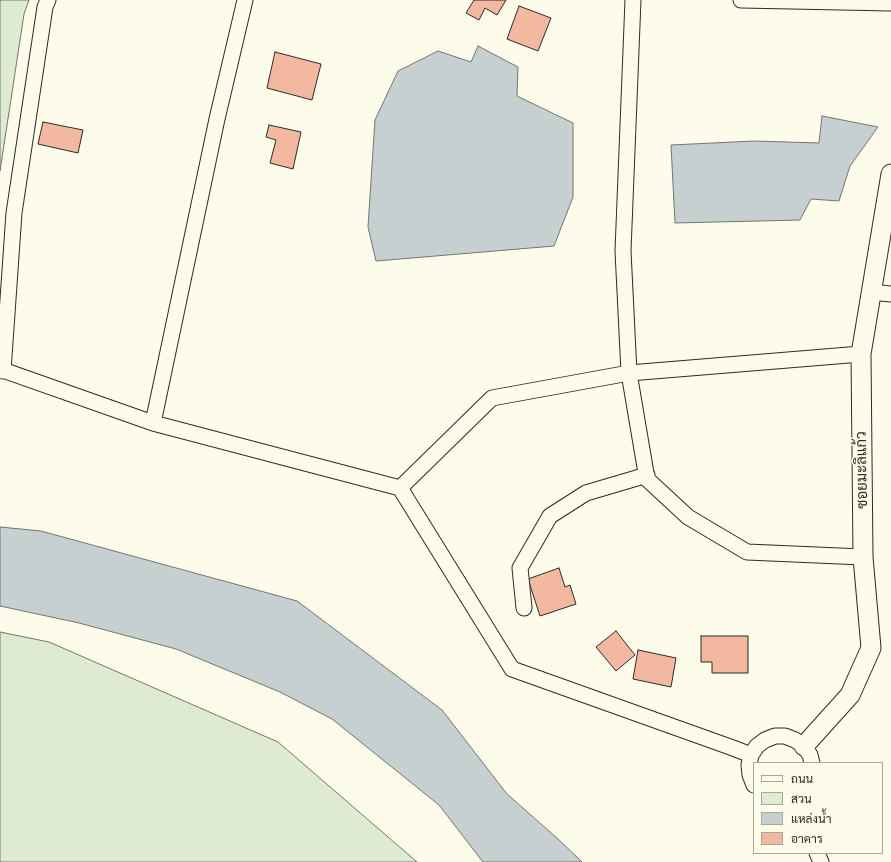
<!DOCTYPE html>
<meta charset="utf-8">
<style>
body{margin:0}
#map{position:relative;width:891px;height:862px;overflow:hidden;background:#fdfbea;font-family:Figtree,Sarabun,sans-serif}
canvas{display:block}
.legend{position:absolute;left:753px;top:762px;width:130px;height:92px;box-sizing:border-box;background:#fdfbea;border:1px solid #a9a89e;margin:0;padding:5px 7px;list-style:none;font-size:12px;color:#2b2b2b}
.legend li{display:flex;align-items:center;gap:8px;height:20px}
.legend b{width:20px;border:1px solid #a9a89e}
</style>
<div id="map">
<canvas width="891" height="862"></canvas>
<ul class="legend">
<li><b style="height:5px;background:#fdfbea"></b>ถนน</li>
<li><b style="height:11px;background:#deebd1"></b>สวน</li>
<li><b style="height:11px;background:#c7d0d0"></b>แหล่งน้ำ</li>
<li><b style="height:11px;background:#f2b8a0"></b>อาคาร</li>
</ul>
</div>
<script>
const ctx = document.querySelector('canvas').getContext('2d');
ctx.lineJoin = 'round';
function paint(path, color) {
  ctx.fillStyle = color;
  ctx.fill(path, 'evenodd');
}
function poly(rows) {
  const path = new Path2D();
  for (const r of rows) {
    path.moveTo(r[0], r[1]);
    for (let i = 2; i < r.length; i += 2) path.lineTo(r[i], r[i + 1]);
  }
  return path;
}
function trace(path, color, width, dash) {
  ctx.strokeStyle = color;
  ctx.lineWidth = width;
  ctx.lineCap = dash ? 'butt' : 'round';
  ctx.setLineDash(dash || []);
  ctx.stroke(path);
}
function drawText(font, color, halo, rows, align = 'center') {
  ctx.font = font + ' Figtree,Sarabun,sans-serif';
  ctx.lineWidth = 3;
  ctx.setLineDash([]);
  ctx.textBaseline = 'middle';
  ctx.strokeStyle = halo;
  ctx.fillStyle = color;
  for (const [text, x, y, turn = 0] of rows) {
    ctx.save();
    ctx.translate(x, y);
    ctx.rotate((+turn || 0) * Math.PI / 180);
    ctx.textAlign = isNaN(turn) ? turn : align;
    if (halo) ctx.strokeText(text, 0, 0);
    ctx.fillText(text, 0, 0);
    ctx.restore();
  }
}
const green = poly([
 [0,0,29,0,24,14,0,171,0,0],
 [0,632,49,642,278,742,417,862,0,862,0,632]
]);
paint(green, '#deebd1');
trace(green, '#74746e', 1);
const water = poly([
 [478,46,518,67,517,96,573,123,573,197,554,246,376,261,368,227,375,120,398,71,438,51,471,62,478,46],
 [822,116,878,127,850,166,839,201,811,199,800,220,675,223,671,145,754,141,819,143,822,116],
 [0,527,41,531,297,601,442,710,507,794,558,839,582,862,483,862,439,805,332,719,280,692,176,649,79,623,0,606,0,527]
]);
paint(water, '#c7d0d0');
trace(water, '#74746e', 1);
const building = poly([
 [474,0,506,0,497,15,485,8,479,20,466,13,474,0],
 [519,6,551,18,538,51,507,39,519,6],
 [275,52,321,64,312,100,267,88,275,52],
 [43,122,83,130,78,153,38,144,43,122],
 [269,125,301,132,293,169,270,163,276,140,266,137,269,125],
 [559,568,565,587,570,585,576,604,540,616,528,579,559,568],
 [616,631,635,655,616,671,596,647,616,631],
 [701,636,748,636,748,673,712,673,712,662,701,662,701,636],
 [638,650,676,658,671,687,633,679,638,650]
]);
paint(building, '#f2b8a0');
trace(building, '#2b2b2b', 1);
const minor = poly([
 [633,0,623,251,629,373,647,479,688,517,747,552,863,557],
 [741,0,891,3],
 [871,292,891,294],
 [0,369,153,423,400,488,512,669,733,748,751,755],
 [3,371,14,213,45,7,48,0],
 [153,423,217,119,245,0],
 [400,488,492,398,629,373,861,354],
 [524,608,520,568,550,516,586,493,647,475],
 [754,785,750,775,749,765,751,755,757,746,765,740,775,736,785,736,795,740,804,746,810,755,812,763],
 [817,853,821,862]
]);
const tertiary = poly([
 [804,746,850,695,871,648,863,557,861,354,891,174]
]);
trace(minor, '#2b2b2b', 17);
trace(tertiary, '#2b2b2b', 21);
trace(minor, '#fdfbea', 15);
trace(tertiary, '#fdfbea', 19);
drawText('15px', '#2b2b2b', '#fdfbea', [
 ["ซอยมะลิแก้ว",862,470,-91]
]);
</script>
